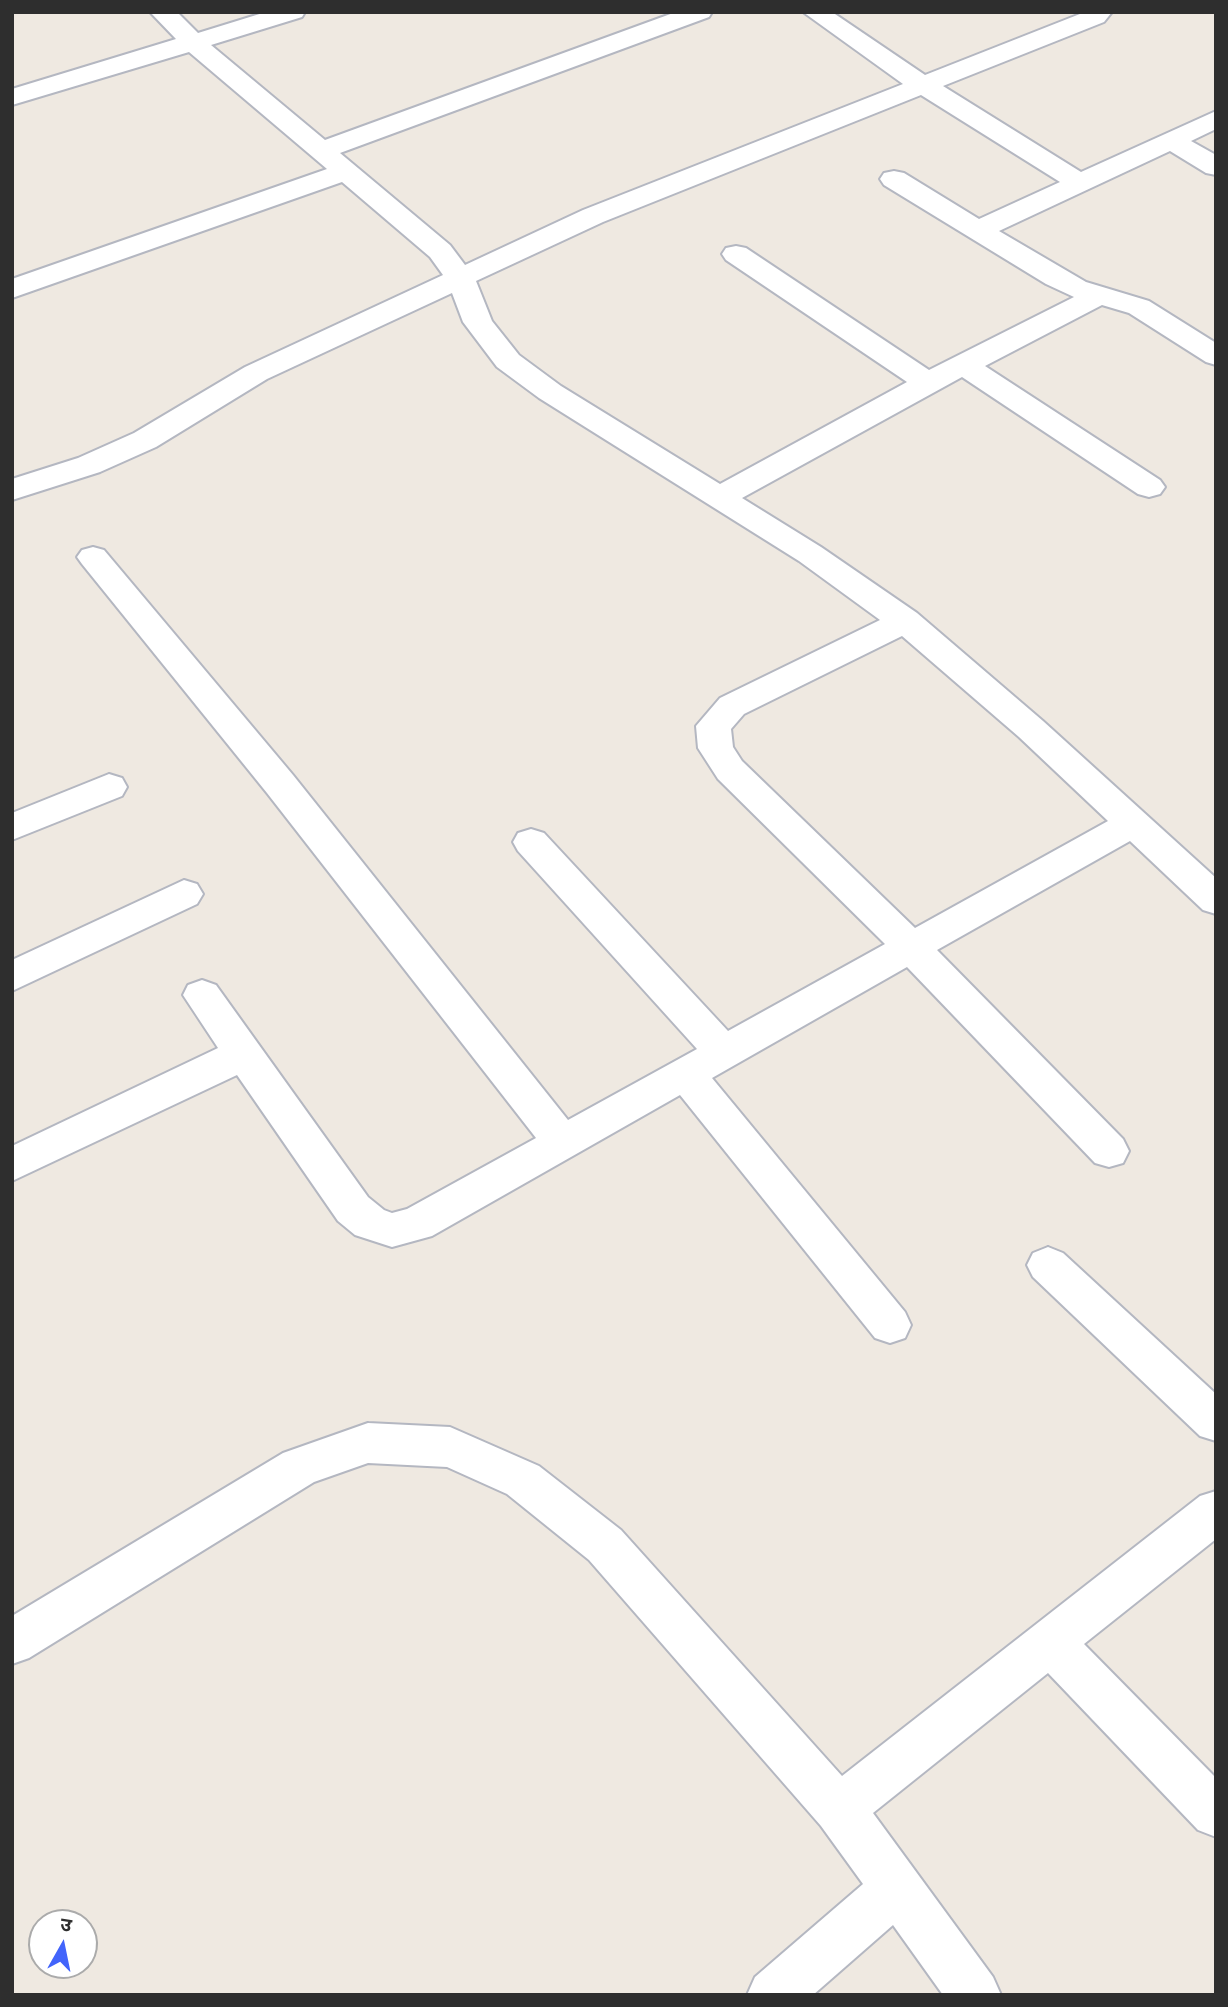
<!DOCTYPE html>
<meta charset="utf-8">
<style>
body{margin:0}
#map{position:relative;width:1228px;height:2007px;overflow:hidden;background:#efe9e1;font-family:"DM Sans","Noto Sans Devanagari",sans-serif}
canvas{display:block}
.frame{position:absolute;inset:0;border:14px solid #2e2e2e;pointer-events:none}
.north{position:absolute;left:28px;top:1909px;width:70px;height:70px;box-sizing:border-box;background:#fff;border:2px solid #ababab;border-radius:50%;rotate:9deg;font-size:19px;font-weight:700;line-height:28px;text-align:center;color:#2e2e2e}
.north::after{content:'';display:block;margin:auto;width:24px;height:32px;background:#4264fb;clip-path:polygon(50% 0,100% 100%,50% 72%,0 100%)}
</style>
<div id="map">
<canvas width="1228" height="2007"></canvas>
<div class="frame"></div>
<div class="north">उ</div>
</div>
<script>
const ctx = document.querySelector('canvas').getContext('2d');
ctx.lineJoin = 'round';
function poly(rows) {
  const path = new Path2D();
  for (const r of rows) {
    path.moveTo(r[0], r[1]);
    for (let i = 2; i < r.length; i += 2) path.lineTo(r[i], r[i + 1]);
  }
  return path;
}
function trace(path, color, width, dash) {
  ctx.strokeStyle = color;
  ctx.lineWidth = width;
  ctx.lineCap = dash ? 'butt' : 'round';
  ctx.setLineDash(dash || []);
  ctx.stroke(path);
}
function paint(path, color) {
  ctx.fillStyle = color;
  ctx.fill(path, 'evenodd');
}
const minor = poly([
 [150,12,177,12,198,33,266,12,305,12,302,17,211,45,325,140,676,12,712,12,709,17,340,153,450,245,465,265,583,210,903,84,803,12,832,12,925,75,1085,12,1112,12,1104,22,943,86,1081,172,1216,111,1216,129,1191,141,1216,155,1216,175,1206,173,1170,151,999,231,1086,282,1149,301,1216,343,1216,365,1206,362,1129,313,1102,305,985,366,1160,480,1165,487,1160,494,1149,497,1138,494,962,377,742,498,821,547,917,613,1043,721,1216,878,1216,914,1203,910,1130,841,937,950,1123,1139,1129,1151,1123,1163,1109,1167,1095,1163,907,967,712,1078,905,1312,911,1325,905,1338,890,1343,875,1338,680,1095,432,1236,392,1247,355,1235,338,1221,237,1075,12,1181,12,1146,218,1048,183,995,188,985,202,980,216,985,368,1197,384,1210,392,1213,407,1209,536,1138,267,793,82,564,77,557,82,550,93,547,104,550,293,775,568,1120,697,1049,518,851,513,842,518,833,531,829,544,833,728,1031,885,944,718,779,698,748,696,726,720,698,880,620,799,561,539,398,497,367,463,322,452,293,267,379,156,447,100,472,12,500,12,479,78,458,134,433,245,367,443,275,430,257,342,182,12,298,12,279,327,169,189,52,12,105,12,89,176,39,150,12],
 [921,95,1060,182,979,219,904,173,894,171,884,173,880,179,884,185,1046,284,1074,297,929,370,746,248,736,246,726,248,722,254,726,260,907,382,720,484,561,386,519,355,492,321,476,281,603,222,921,95],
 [902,636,1019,737,1108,821,915,928,742,761,733,747,731,729,744,714,902,636],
 [109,774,122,778,127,787,122,796,12,840,12,813,109,774],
 [184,880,197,884,203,894,197,904,12,991,12,960,184,880],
 [1048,1247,1063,1253,1216,1394,1216,1441,1200,1436,1033,1277,1027,1265,1033,1253,1048,1247],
 [368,1423,450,1427,539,1466,621,1530,842,1776,1200,1496,1216,1491,1216,1539,1084,1644,1216,1778,1216,1837,1198,1830,1048,1673,873,1813,993,1977,1001,1995,943,1995,893,1925,813,1995,747,1995,755,1977,863,1884,821,1826,589,1560,507,1494,447,1467,368,1463,314,1482,29,1658,12,1664,12,1616,283,1453,368,1423]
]);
trace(minor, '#b4b7c1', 4);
paint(minor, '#fff');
</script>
